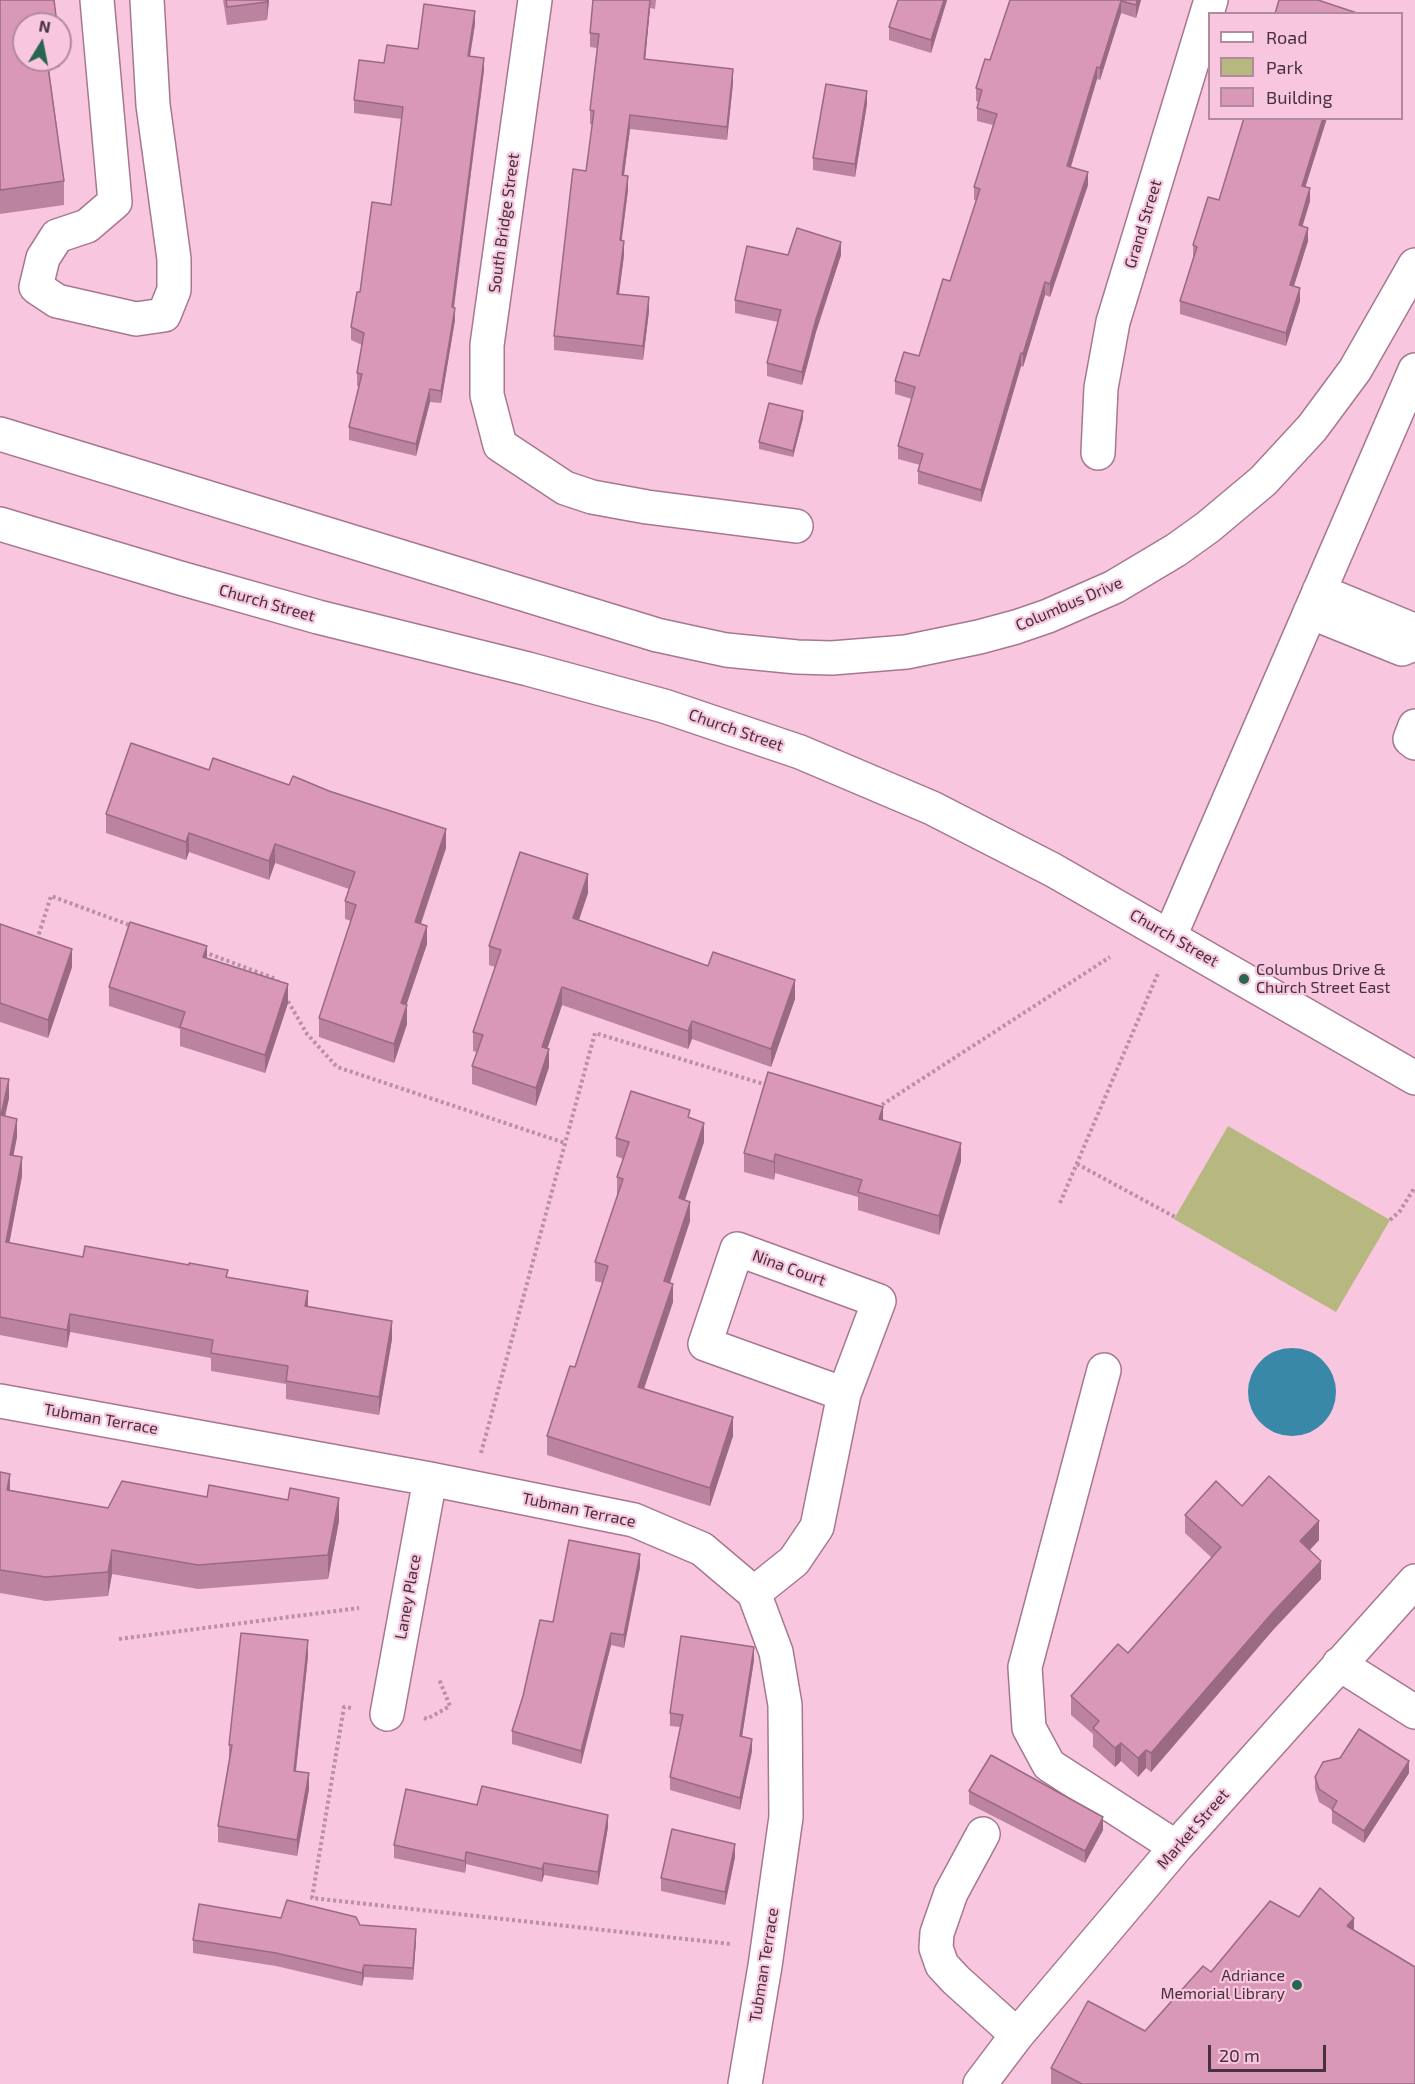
<!DOCTYPE html>
<style>
body{margin:0}
#map{position:relative;width:1415px;height:2084px;overflow:hidden;background:#f8c6de;font-family:"Exo 2",sans-serif}
canvas{display:block}
.legend{position:absolute;left:1208px;top:12px;width:195px;height:108px;box-sizing:border-box;background:#f8c6de;border:2px solid #b08b9d;margin:0;padding:8px 10px;list-style:none;font-size:18px;color:#45323b}
.legend li{display:flex;align-items:center;gap:12px;height:30px}
.legend b{width:30px;border:2px solid #b08b9d}
.north{position:absolute;left:12px;top:12px;width:60px;height:60px;box-sizing:border-box;background:#f8c6de;border:2px solid #b08b9d;border-radius:50%;rotate:10deg;font-size:16px;font-weight:700;line-height:24px;text-align:center;color:#45323b}
.north::after{content:'';display:block;margin:auto;width:21px;height:27px;background:#296651;clip-path:polygon(50% 0,100% 100%,50% 72%,0 100%)}
.scale{position:absolute;left:1208px;top:2045px;width:118px;height:27px;box-sizing:border-box;border:3px solid #45323b;border-top:0;padding-left:8px;font-size:18px;line-height:21px;white-space:nowrap;color:#45323b;-webkit-text-stroke:4px #f8c6de;paint-order:stroke}
</style>
<div id="map">
<canvas width="1415" height="2084"></canvas>
<ul class="legend">
<li><b style="height:8px;background:#fff"></b>Road</li>
<li><b style="height:16px;background:#b7b780"></b>Park</li>
<li><b style="height:16px;background:#da98b9"></b>Building</li>
</ul>
<div class="north">N</div>
<div class="scale">20 m</div>
</div>
<script>
const ctx = document.querySelector('canvas').getContext('2d');
ctx.lineJoin = 'round';
function paint(path, color) {
  ctx.fillStyle = color;
  ctx.fill(path, 'evenodd');
}
function poly(rows) {
  const path = new Path2D();
  for (const r of rows) {
    if (r.length === 3) {
      path.moveTo(r[0] + r[2], r[1]);
      path.arc(r[0], r[1], r[2], 0, 2 * Math.PI);
      continue;
    }
    path.moveTo(r[0], r[1]);
    for (let i = 2; i < r.length; i += 2) path.lineTo(r[i], r[i + 1]);
  }
  return path;
}
function trace(path, color, width, dash) {
  ctx.strokeStyle = color;
  ctx.lineWidth = width;
  ctx.lineCap = dash ? 'butt' : 'round';
  ctx.setLineDash(dash || []);
  ctx.stroke(path);
}
function drawText(font, color, halo, rows, align = 'center') {
  ctx.font = font + ' "Exo 2",sans-serif';
  ctx.lineWidth = 4.5;
  ctx.setLineDash([]);
  ctx.textBaseline = 'middle';
  ctx.strokeStyle = halo;
  ctx.fillStyle = color;
  for (const [text, x, y, turn = 0] of rows) {
    ctx.save();
    ctx.translate(x, y);
    ctx.rotate((+turn || 0) * Math.PI / 180);
    ctx.textAlign = isNaN(turn) ? turn : align;
    if (halo) ctx.strokeText(text, 0, 0);
    ctx.fillText(text, 0, 0);
    ctx.restore();
  }
}
paint(poly([
 [1228,1126,1390,1220,1336,1312,1174,1219]
]), '#b7b780');
paint(poly([
 [1292,1392,44]
]), '#3a88a7');
const minor = poly([
 [97,0,115,202,87,226,57,236,43,258,36,287,57,301,136,319,164,315,174,290,174,259,153,105,147,0],
 [535,0,487,345,487,395,500,445,565,488,592,497,647,507,796,526],
 [1098,453,1101,388,1113,322,1211,0],
 [1310,612,1402,649,1414,644,1411,629,1319,591],
 [1415,726,1410,739,1415,743],
 [1170,936,1415,370],
 [1104,1370,1025,1667,1029,1728,1049,1765,1176,1847],
 [0,1401,430,1479,634,1520,702,1549,754,1593,776,1652,785,1705,786,1817,765,1966,745,2084],
 [754,1593,794,1561,817,1527,844,1394,879,1301,737,1249,705,1344,844,1394],
 [1339,1664,1415,1712],
 [387,1714,430,1479],
 [983,1834,951,1893,937,1933,936,1948,942,1965,956,1980,1017,2035],
 [980,2084,1017,2035,1176,1847,1415,1581]
]);
const highway = poly([
 [0,434,657,635,726,650,797,657,832,658,906,652,979,637,1016,627,1048,616,1114,587,1176,550,1208,527,1263,481,1312,428,1355,370,1415,265],
 [0,524,180,578,318,617,528,669,664,706,800,752,932,808,1053,870,1415,1078]
]);
trace(minor, '#a6788f', 36);
trace(highway, '#a6788f', 36);
trace(poly([
 [37,940,51,896,132,926],
 [204,952,276,979,279,984],
 [285,996,307,1034,337,1067,565,1143],
 [877,1108,1110,957],
 [1077,1164,1175,1217],
 [1060,1203,1159,971],
 [1390,1220,1400,1211,1415,1187],
 [481,1453,595,1033,767,1085],
 [119,1639,359,1608],
 [351,1708,344,1707,312,1898,731,1944],
 [424,1718,427,1719,450,1706,439,1679]
]), '#b891a4', 4, [3, 3]);
trace(minor, '#fff', 33);
trace(highway, '#fff', 33);
paint(poly([
 [0,0,24,60,60,60,60,43,60,67,49,68,64,181,64,205,0,214],
 [223,0,269,0,267,20,227,25],
 [593,0,656,0,655,9,650,8,645,59,733,83,727,140,630,129,624,175,628,190,621,241,624,255,619,294,649,311,643,360,554,350,554,336,586,171,592,125,590,124,590,110,597,48,590,47,590,33],
 [947,0,931,53,889,40,889,27],
 [1010,0,1141,0,1136,18,1121,13,1100,80,1097,79,1071,167,1088,185,1050,297,1045,295,1023,367,1021,366,981,502,918,484,918,471,920,465,898,459,898,446,912,399,895,394,895,381,919,356,950,281,977,201,974,200,974,187,993,125,977,121,977,108,979,102,976,101,976,88,990,60],
 [475,24,470,56,484,70,454,308,455,320,441,403,430,402,416,456,349,440,349,427,359,386,357,386,357,373,362,345,351,340,351,327,360,292,391,205,402,119,354,113,354,100,418,49],
 [867,104,855,177,813,170,813,158],
 [1244,118,1327,118,1305,187,1310,201,1302,226,1308,241,1294,286,1300,301,1286,346,1180,314,1180,301,1193,258,1193,245,1219,200],
 [788,255,841,255,816,332,802,385,767,376,767,363,778,322,735,313,735,300],
 [803,418,793,457,759,449,759,442],
 [209,770,446,848,421,924,427,944,406,1005,407,1024,394,1063,319,1037,319,1018,351,921,345,919,345,901,349,889,275,863,269,880,189,852,186,860,106,833,106,814],
 [588,893,579,920,795,999,771,1067,692,1039,688,1049,562,1005,547,1048,549,1067,536,1106,472,1084,472,1066,477,1052,473,1051,473,1032,495,967,489,965,489,946],
 [0,924,72,967,48,1038,0,1022],
 [207,958,288,1003,265,1073,180,1046,180,1029,109,1006,109,987],
 [0,1078,9,1098,5,1116,17,1137,13,1156,22,1176,9,1243,83,1257,228,1277,308,1306,392,1339,379,1415,286,1399,286,1384,211,1371,211,1358,70,1332,67,1348,0,1335],
 [690,1118,704,1142,685,1200,690,1221,670,1283,673,1302,644,1389,733,1436,710,1506,547,1455,547,1436,575,1367,603,1283,595,1281,595,1262,617,1196,617,1177,623,1159,616,1156,616,1138],
 [883,1120,961,1161,939,1235,858,1210,858,1197,775,1173,774,1180,744,1172,744,1153],
 [0,1472,10,1490,108,1508,339,1521,328,1579,198,1589,112,1574,108,1596,46,1601,0,1593],
 [1242,1506,1319,1540,1310,1550,1321,1579,1273,1630,1151,1772,1146,1768,1138,1777,1121,1761,1115,1767,1093,1747,1093,1734,1071,1715,1071,1696,1128,1653,1212,1558,1185,1533,1185,1515],
 [640,1567,624,1648,611,1645,581,1764,512,1744,512,1731,553,1622],
 [308,1656,296,1771,309,1789,297,1856,218,1842,218,1826,229,1761,229,1745],
 [754,1660,742,1737,752,1751,740,1810,670,1790,670,1777,680,1727,670,1726,670,1713],
 [1409,1773,1364,1843,1332,1823,1332,1810,1319,1802,1315,1789,1315,1777],
 [969,1791,1103,1830,1085,1863,969,1804],
 [477,1805,608,1827,598,1885,544,1875,542,1882,466,1864,465,1873,394,1858,394,1845],
 [735,1857,725,1905,661,1891,661,1878],
 [1299,1917,1354,1930,1415,2084,1051,2084,1051,2068,1145,2031,1211,1972],
 [281,1918,360,1925,416,1941,413,1980,364,1977,362,1986,276,1966,193,1953,193,1940]
]), '#bb839f');
paint(poly([
 [267,0,269,0,267,20],
 [650,0,650,8,644,72,644,59],
 [944,0,947,0,931,53,931,40],
 [1137,0,1141,0,1136,18,1136,5],
 [1121,1,1121,13,1100,80,1100,68],
 [475,11,475,24,468,68,468,56],
 [484,58,484,70,452,320,452,307],
 [1097,67,1097,79,1067,179,1067,166],
 [733,69,733,83,727,140,727,127],
 [867,91,867,104,855,177,855,164],
 [630,115,630,129,622,189,622,175],
 [1323,118,1327,118,1302,198,1302,186],
 [1088,172,1088,185,1050,297,1050,284],
 [628,176,628,190,620,254,620,240],
 [1310,188,1310,201,1299,238,1299,225],
 [1308,228,1308,241,1290,298,1290,285],
 [624,241,624,255,617,308,617,294],
 [841,242,841,255,816,332,802,385,802,372,816,319],
 [1045,282,1045,295,1023,367,1023,354],
 [1300,288,1300,301,1286,346,1286,333],
 [649,297,649,311,643,360,643,346],
 [455,308,455,320,441,403,441,391],
 [1021,353,1021,366,981,502,981,490],
 [430,389,430,402,416,456,416,444],
 [803,411,803,418,793,457,793,451],
 [446,829,446,848,415,940,415,922],
 [189,833,189,852,186,860,186,842],
 [275,844,275,863,269,880,269,861],
 [588,874,588,893,573,937,573,918],
 [427,926,427,944,401,1021,401,1003],
 [207,946,207,965,203,957],
 [72,949,72,967,48,1038,48,1020],
 [795,980,795,999,771,1067,771,1049],
 [288,984,288,1003,265,1073,265,1055],
 [562,987,562,1005,542,1065,542,1047],
 [407,1005,407,1024,394,1063,394,1044],
 [692,1021,692,1039,688,1049,688,1031],
 [549,1049,549,1067,536,1106,536,1088],
 [9,1079,9,1098,1,1134,1,1115],
 [883,1107,883,1125,879,1119],
 [17,1119,17,1137,10,1173,10,1155],
 [704,1123,704,1142,679,1217,679,1198],
 [961,1143,961,1161,939,1235,939,1216],
 [775,1154,775,1173,774,1180,774,1162],
 [22,1157,22,1176,6,1261,6,1242],
 [690,1202,690,1221,664,1300,664,1281],
 [673,1284,673,1302,638,1406,638,1387],
 [308,1291,308,1310,305,1306],
 [70,1314,70,1332,67,1348,67,1330],
 [392,1321,392,1339,379,1415,379,1397],
 [733,1417,733,1436,710,1506,710,1488],
 [10,1474,10,1498,7,1490],
 [339,1498,339,1521,328,1579,328,1555],
 [1319,1521,1319,1540,1300,1560,1300,1541],
 [112,1550,112,1574,108,1596,108,1572],
 [640,1554,640,1567,624,1648,624,1635],
 [1321,1561,1321,1579,1273,1630,1151,1772,1151,1753,1273,1612],
 [611,1633,611,1645,581,1764,581,1751],
 [308,1640,308,1656,294,1787,294,1771],
 [754,1647,754,1660,740,1749,740,1736],
 [752,1739,752,1751,740,1810,740,1798],
 [1121,1743,1121,1761,1115,1767,1115,1748],
 [1146,1750,1146,1768,1138,1777,1138,1758],
 [1409,1761,1409,1773,1364,1843,1364,1831],
 [309,1773,309,1789,297,1856,297,1840],
 [608,1815,608,1827,598,1885,598,1872],
 [1103,1817,1103,1830,1085,1863,1085,1851],
 [735,1844,735,1857,725,1905,725,1892],
 [466,1852,466,1864,465,1873,465,1861],
 [544,1863,544,1875,542,1882,542,1869],
 [1354,1918,1354,1940,1347,1926],
 [416,1929,416,1941,413,1980,413,1968],
 [364,1965,364,1977,362,1986,362,1973]
]), '#996a82');
const building = poly([
 [0,0,54,0,57,24,24,24,24,60,47,60,64,181,0,190,0,0],
 [226,0,267,0,267,2,227,7,226,0],
 [593,0,650,0,644,59,733,69,727,127,630,115,622,175,628,176,620,240,624,241,617,294,649,297,643,346,554,336,573,169,586,171,594,111,590,110,599,34,590,33,593,0],
 [898,0,944,0,931,40,889,27,898,0],
 [1010,0,1137,0,1136,5,1121,1,1100,68,1097,67,1067,166,1088,172,1050,284,1045,282,1023,354,1021,353,981,490,918,471,923,454,898,446,915,387,895,381,904,352,919,356,943,279,950,281,980,189,974,187,997,114,977,108,982,90,976,88,985,59,990,60,1010,0],
 [1279,0,1318,0,1360,14,1275,14,1279,0],
 [424,4,475,11,468,56,484,58,452,307,455,308,441,391,430,389,416,444,349,427,362,374,357,373,364,333,351,327,357,292,360,292,372,202,391,205,403,107,354,100,359,60,384,63,387,45,418,49,424,4],
 [826,84,867,91,855,164,813,158,826,84],
 [1244,118,1323,118,1302,186,1310,188,1299,225,1308,228,1290,285,1300,288,1286,333,1180,301,1197,247,1193,245,1208,197,1219,200,1244,118],
 [797,228,841,242,816,319,802,372,767,363,781,310,735,300,747,246,788,255,797,228],
 [769,403,803,411,793,451,759,442,769,403],
 [131,743,209,770,213,758,289,785,293,776,329,791,446,829,415,922,427,926,401,1003,407,1005,394,1044,319,1018,356,905,345,901,355,872,275,844,269,861,189,833,186,842,106,814,131,743],
 [520,852,588,874,573,918,708,966,713,952,795,980,771,1049,692,1021,688,1031,562,987,542,1047,549,1049,536,1088,472,1066,483,1035,473,1032,501,950,489,946,520,852],
 [130,922,207,946,203,957,288,984,265,1055,180,1027,185,1012,109,987,130,922],
 [0,924,72,949,48,1020,0,1003,0,924],
 [768,1072,883,1107,879,1119,961,1143,939,1216,858,1192,862,1180,775,1154,774,1162,744,1153,768,1072],
 [0,1078,9,1079,1,1115,17,1119,10,1155,22,1157,6,1242,83,1257,85,1246,189,1265,189,1263,228,1270,226,1277,308,1291,305,1306,392,1321,379,1397,286,1381,288,1366,211,1353,213,1340,70,1314,67,1330,0,1317,0,1078],
 [631,1091,690,1110,688,1117,704,1123,679,1198,690,1202,664,1281,673,1284,638,1387,733,1417,710,1488,547,1436,570,1366,575,1367,608,1266,595,1262,623,1179,617,1177,629,1142,616,1138,631,1091],
 [0,1472,10,1474,7,1490,108,1508,122,1481,207,1497,209,1485,288,1500,290,1488,339,1498,328,1555,198,1565,112,1550,108,1572,46,1577,0,1570,0,1472],
 [1269,1476,1319,1521,1300,1541,1321,1561,1273,1612,1151,1753,1146,1750,1138,1758,1121,1743,1115,1748,1093,1728,1099,1721,1071,1696,1118,1644,1128,1653,1221,1547,1185,1515,1216,1481,1242,1506,1269,1476],
 [569,1540,640,1554,624,1635,611,1633,581,1751,512,1731,523,1696,540,1620,553,1622,569,1540],
 [241,1633,308,1640,294,1771,309,1773,297,1840,218,1826,232,1745,229,1745,241,1633],
 [681,1636,754,1647,740,1736,752,1739,740,1798,670,1777,683,1715,670,1713,681,1636],
 [1359,1729,1409,1761,1364,1831,1332,1810,1337,1801,1319,1789,1315,1777,1323,1762,1340,1758,1359,1729],
 [991,1755,1103,1817,1085,1851,969,1791,991,1755],
 [482,1786,608,1815,598,1872,544,1863,542,1869,466,1852,465,1861,394,1845,406,1789,477,1805,482,1786],
 [672,1829,735,1844,725,1892,661,1878,672,1829],
 [1320,1888,1354,1918,1347,1926,1415,1967,1415,2084,1082,2084,1051,2068,1088,2001,1145,2031,1203,1966,1211,1972,1270,1901,1299,1917,1320,1888],
 [287,1900,356,1917,360,1925,416,1929,413,1968,364,1965,362,1973,276,1953,193,1940,199,1904,281,1918,287,1900]
]);
paint(building, '#da98b9');
trace(building, '#996a82', 1.5);
for (const [x, y, r, color] of [
 [1244,979,6,"#296651"],
 [1297,1985,6,"#296651"]
]) {
  const dot = new Path2D();
  dot.arc(x, y, r, 0, 2 * Math.PI);
  ctx.fillStyle = color;
  ctx.fill(dot);
  trace(dot, '#f8c6de', 2);
}
drawText('16px', '#45323b', '#f8c6de', [
 ["South Bridge Street",504,223,-82],
 ["Grand Street",1143,224,-73],
 ["Church Street",267,603,16],
 ["Columbus Drive",1069,604,-23],
 ["Church Street",736,730,19],
 ["Church Street",1174,938,30],
 ["Nina Court",789,1268,20],
 ["Tubman Terrace",101,1419,10],
 ["Tubman Terrace",579,1510,12],
 ["Laney Place",408,1597,-80],
 ["Market Street",1193,1829,-49],
 ["Tubman Terrace",764,1965,-81]
]);
drawText('16px', '#45323b', '#f8c6de', [
 ["Columbus Drive &",1256,970],
 ["Church Street East",1256,988],
 ["Adriance",1285,1976,"right"],
 ["Memorial Library",1285,1994,"right"]
], 'left');
</script>
